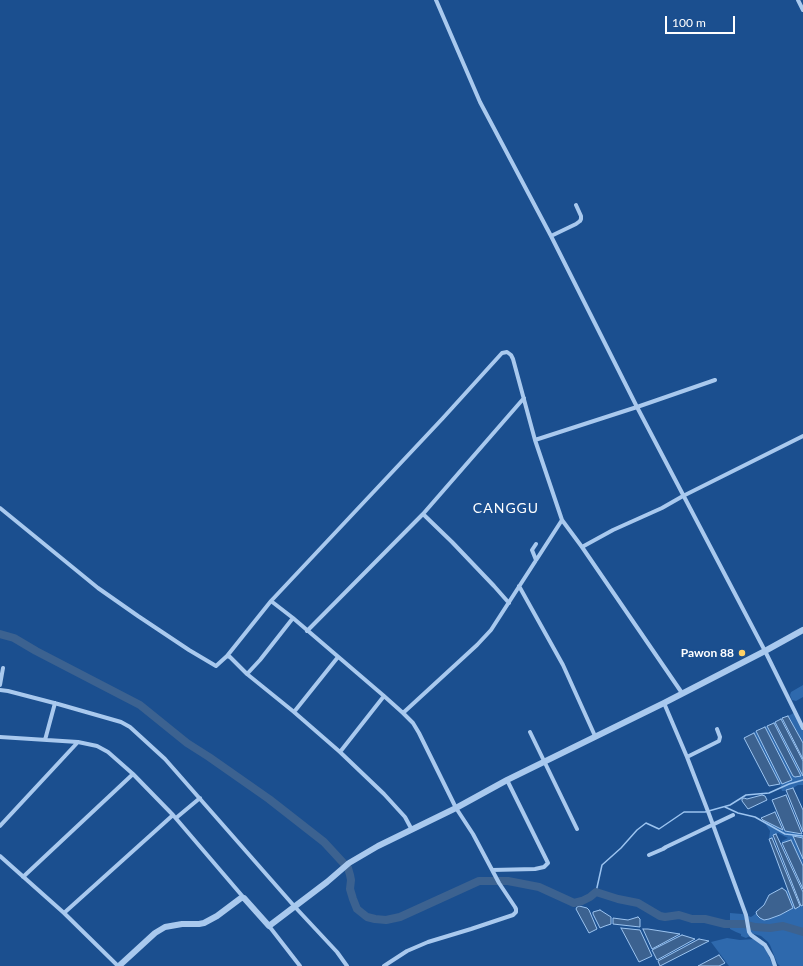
<!DOCTYPE html>
<style>
body{margin:0}
#map{position:relative;width:803px;height:966px;overflow:hidden;background:#1b4f8f;font-family:Lato,sans-serif}
canvas{display:block}
.scale{position:absolute;left:665px;top:16px;width:70px;height:18px;box-sizing:border-box;border:2px solid #fff;border-top:0;padding-left:5px;font-size:12px;line-height:14px;white-space:nowrap;color:#fff;-webkit-text-stroke:3px #1b4f8f;paint-order:stroke}
</style>
<div id="map">
<canvas width="803" height="966"></canvas>
<div class="scale">100 m</div>
</div>
<script>
const ctx = document.querySelector('canvas').getContext('2d');
ctx.lineJoin = 'round';
function paint(path, color) {
  ctx.fillStyle = color;
  ctx.fill(path, 'evenodd');
}
function poly(rows) {
  const path = new Path2D();
  for (const r of rows) {
    path.moveTo(r[0], r[1]);
    for (let i = 2; i < r.length; i += 2) path.lineTo(r[i], r[i + 1]);
  }
  return path;
}
function trace(path, color, width, dash) {
  ctx.strokeStyle = color;
  ctx.lineWidth = width;
  ctx.lineCap = dash ? 'butt' : 'round';
  ctx.setLineDash(dash || []);
  ctx.stroke(path);
}
function drawText(font, color, halo, rows, align = 'center') {
  ctx.font = font + ' Lato,sans-serif';
  ctx.lineWidth = 4;
  ctx.setLineDash([]);
  ctx.textBaseline = 'middle';
  ctx.strokeStyle = halo;
  ctx.fillStyle = color;
  for (const [text, x, y, turn = 0] of rows) {
    ctx.save();
    ctx.translate(x, y);
    ctx.rotate((+turn || 0) * Math.PI / 180);
    ctx.textAlign = isNaN(turn) ? turn : align;
    if (halo) ctx.strokeText(text, 0, 0);
    ctx.fillText(text, 0, 0);
    ctx.restore();
  }
}
paint(poly([
 [803,685,803,697,796,701,792,700,790,695,791,692],
 [796,712,803,725,803,743,788,716],
 [775,722,803,776,803,785,798,785,793,788,784,791,782,791,780,784,754,733,756,731,782,783,792,780,765,727,767,726,793,776,801,776,774,723],
 [763,820,785,831,803,835,803,838,793,836,803,859,803,866,791,840,782,843,782,841,788,838,778,833,773,835,772,838,769,839,770,831],
 [788,889,795,908,803,905,803,966,780,966,777,963,770,945,768,942,761,936,754,934,746,938,741,936,741,934,736,932,730,929,730,913,742,914,751,917,754,915,756,913,757,915,762,919,769,919,780,915,793,908,786,891],
 [727,938,740,940,754,939,765,947,773,966,729,966,711,942]
]), '#2e69ad');
const water = poly([
 [788,716,803,743,803,759,782,718,788,716],
 [781,719,803,761,803,776,775,722,781,719],
 [774,723,801,776,795,777,793,776,767,726,774,723],
 [765,727,792,780,782,784,756,731,765,727],
 [754,733,780,784,769,786,744,738,754,733],
 [793,788,803,810,803,832,786,790,793,788],
 [762,795,765,796,767,800,748,809,742,801,742,799,744,798,747,799,762,795],
 [786,795,802,834,785,831,772,800,786,795],
 [775,812,783,830,763,820,761,818,775,812],
 [776,834,803,892,803,905,801,906,773,835,776,834],
 [793,836,803,838,803,859,793,836],
 [772,838,800,906,795,909,769,839,772,838],
 [791,840,803,866,803,889,782,843,791,840],
 [782,888,786,891,793,908,780,915,769,919,764,920,760,918,757,915,756,912,764,905,769,895,782,888],
 [579,906,587,908,589,910,597,929,589,933,576,909,577,907,579,906],
 [600,910,611,917,611,924,605,926,600,928,593,914,593,912,600,910],
 [638,917,640,919,640,927,613,924,613,918,628,920,638,917],
 [621,928,640,930,652,956,639,962,621,928],
 [643,929,648,929,680,934,652,949,643,929],
 [682,935,695,939,657,960,652,950,682,935],
 [699,939,709,941,660,966,658,961,699,939],
 [719,955,725,963,719,966,698,966,719,955]
]);
paint(water, '#3c6290');
trace(water, '#9cc4f0', 1);
trace(poly([
 [725,807,738,813,755,817,785,834,803,836],
 [596,892,602,865,621,848,637,830,646,823,659,829,684,812,705,812,730,805,746,795,769,793,789,784,803,780]
]), '#9cc4f0', 1.5);
trace(poly([
 [0,634,14,638,36,651,140,705,187,743,209,757,269,799,324,842,348,868,350,875,351,880,350,889,353,899,357,909,367,917,375,919,386,920,400,917,479,881,508,881,539,887,574,903,582,901,590,897,596,892,618,899,638,903,660,916,665,917,679,915,692,919,705,919,725,924,744,924,755,927,770,928,783,926,803,932]
]), '#3c6290', 8);
trace(poly([
 [436,0,480,102,551,236,637,407,765,651,803,728],
 [798,0,803,10],
 [551,236,576,224,580,221,581,219,581,216,576,205],
 [535,440,637,407,715,380],
 [0,508,98,588,138,616,189,650,216,666,227,656,230,657,247,674,294,712,340,752,384,794,405,817,412,830],
 [423,514,452,542,494,586,509,603],
 [536,544,532,550,536,560],
 [582,547,613,530,662,508,683,496,803,436],
 [519,586,563,665,595,736],
 [271,601,293,618],
 [307,631,423,514,524,398],
 [227,656,271,601,443,418,502,353,507,352,511,355,513,359,535,440,562,520,582,547,682,693],
 [247,674,260,660,293,618,384,696,403,713,413,723,419,733,456,808,473,834,499,883,515,907,516,909,516,912,513,915,471,929,428,942,407,951,384,966],
 [0,685,3,668],
 [0,690,8,691,58,704,121,722,130,727,165,759,295,907,337,952,347,966],
 [664,703,687,757,709,814,746,915,749,932,751,935,765,945,772,957,775,966],
 [294,712,338,657],
 [403,713,477,645,491,630,562,520],
 [530,732,577,829],
 [0,737,78,742,97,746,108,752,133,774,173,815,244,898],
 [45,740,55,703],
 [340,752,384,696],
 [687,757,719,741,720,737,717,729],
 [176,818,200,798],
 [0,826,78,742],
 [649,855,663,849,666,847,733,815],
 [0,856,64,913,118,966],
 [492,870,535,869,544,867,548,863,507,780],
 [23,877,133,774],
 [64,913,173,815],
 [269,926,300,966]
]), '#a9c9ee', 4);
trace(poly([
 [119,966,155,933,165,927,182,924,199,924,204,923,217,916,241,898,244,898,269,926,327,882,349,863,378,846,456,808,507,780,664,703,765,651,803,630]
]), '#a9c9ee', 6);
for (const [x, y, r, color] of [
 [742,653,4,"#ffd166"]
]) {
  const dot = new Path2D();
  dot.arc(x, y, r, 0, 2 * Math.PI);
  ctx.fillStyle = color;
  ctx.fill(dot);
  trace(dot, '#1b4f8f', 1.5);
}
drawText('bold 12px', '#fff', '#1b4f8f', [
 ["Pawon 88",734,653]
], 'right');
ctx.letterSpacing = '1px';
drawText('14px', '#fff', '#1b4f8f', [
 ["CANGGU",506,508]
]);
ctx.letterSpacing = '0px';
</script>
